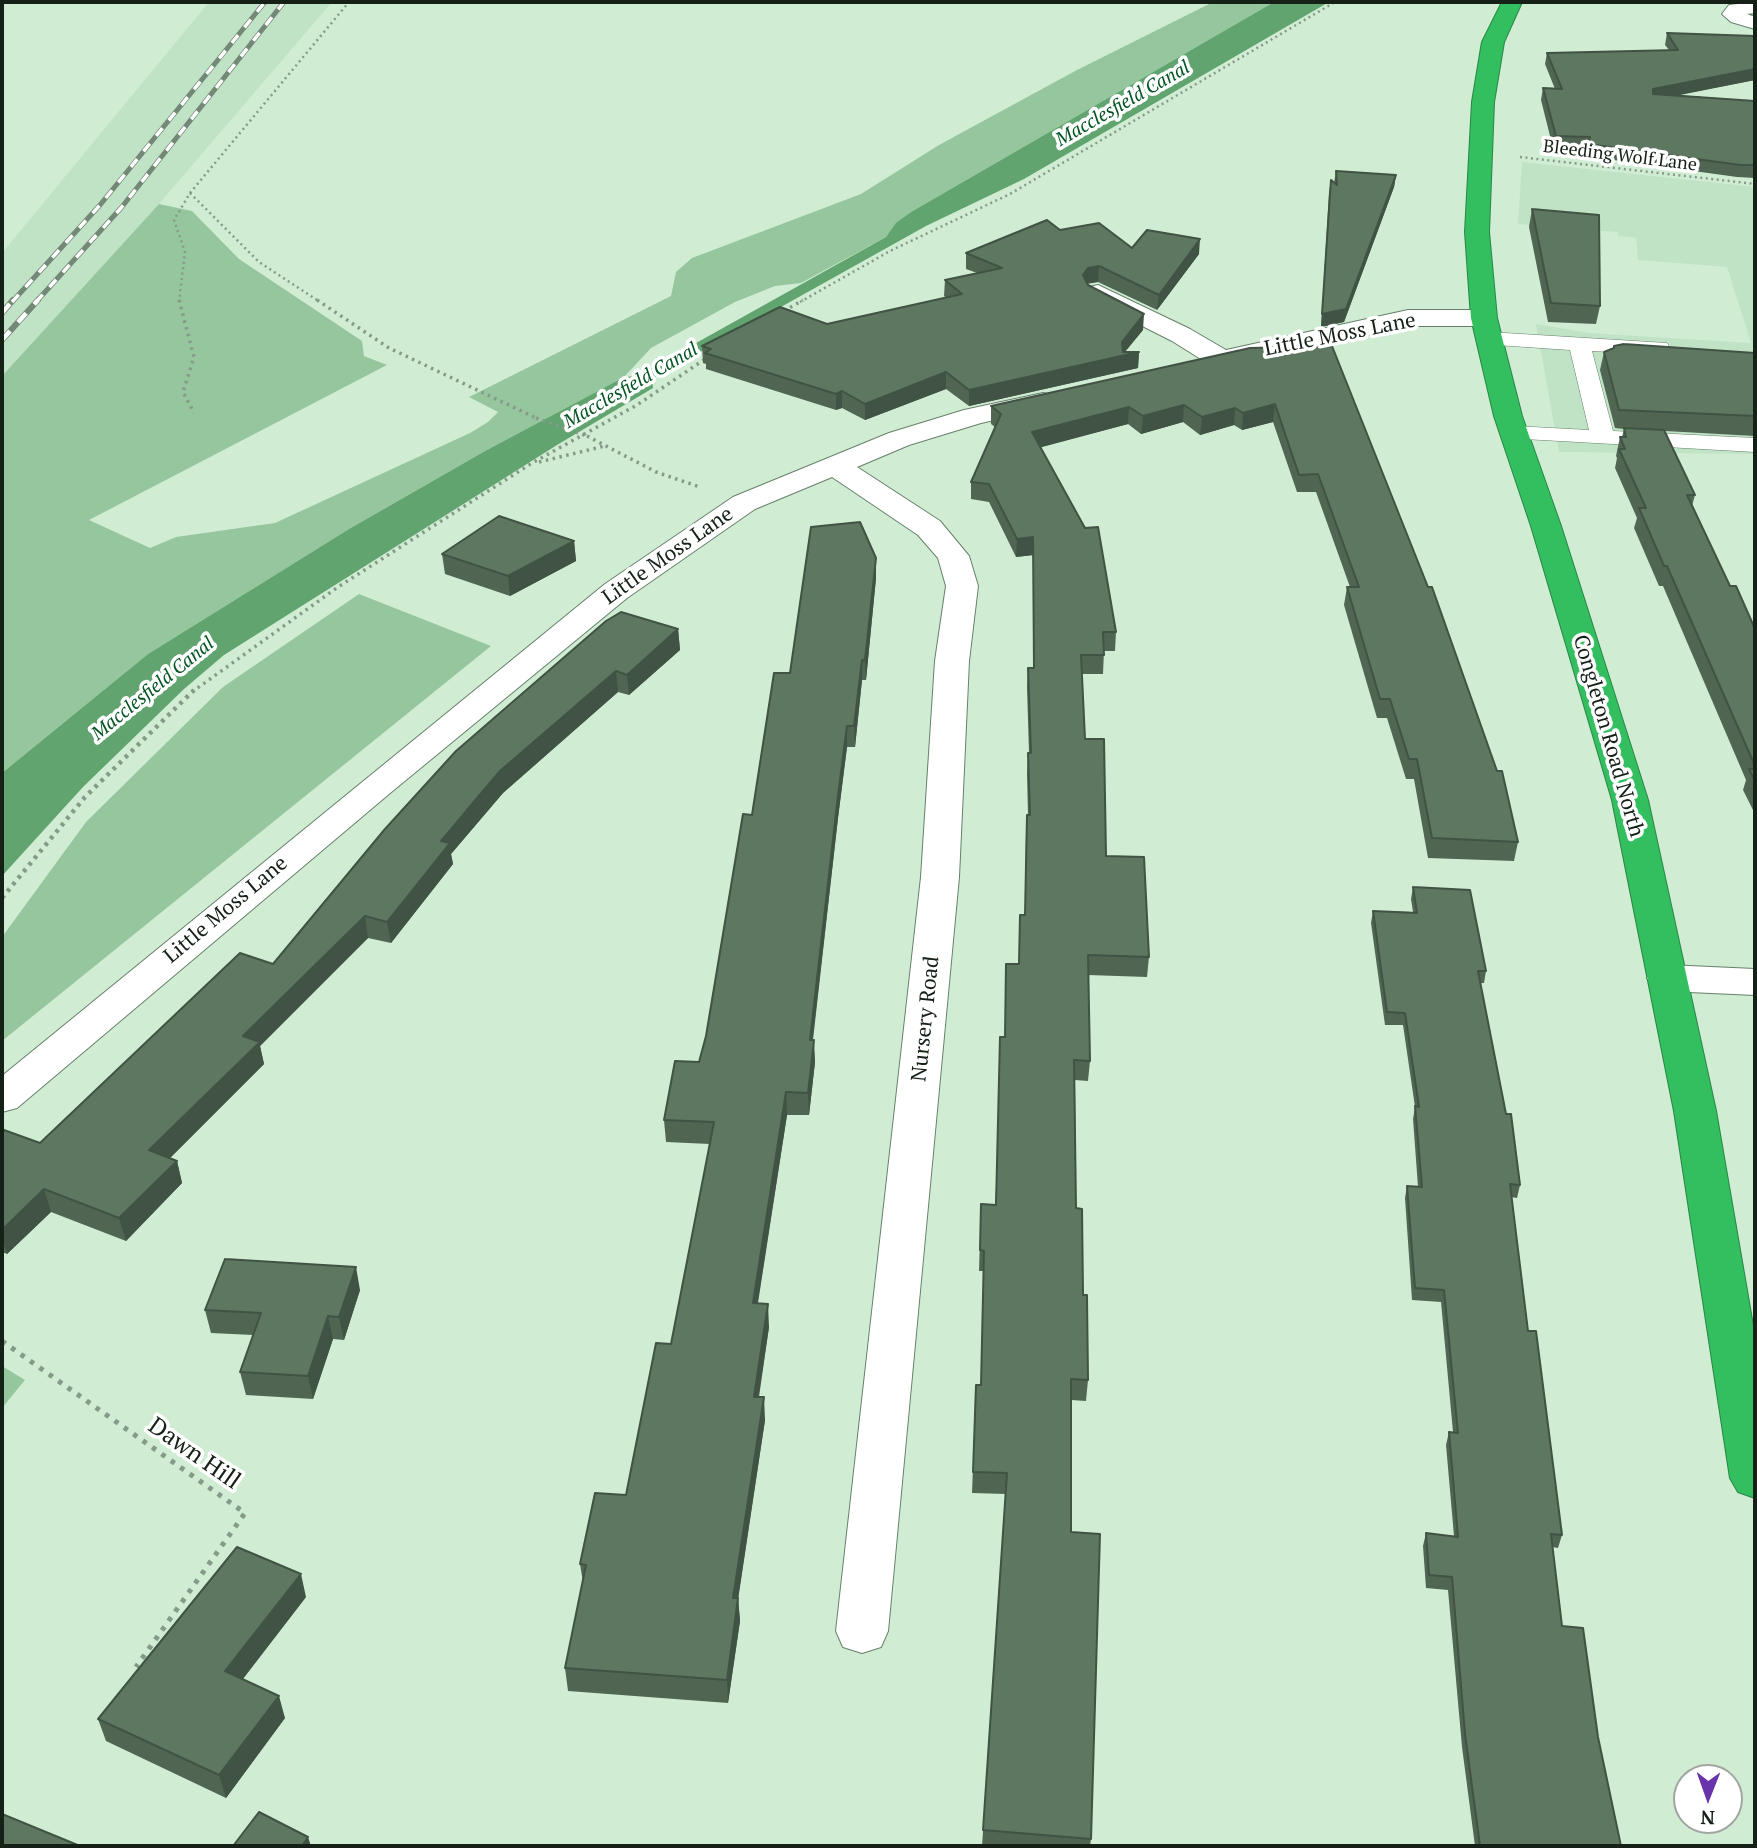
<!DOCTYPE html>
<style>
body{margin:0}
#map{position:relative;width:1757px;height:1848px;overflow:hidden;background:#d0edd4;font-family:"PT Serif",serif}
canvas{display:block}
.frame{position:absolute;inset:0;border:4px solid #152017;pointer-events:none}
.north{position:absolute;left:1673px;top:1764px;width:70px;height:70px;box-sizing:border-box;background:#fff;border:2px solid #a1a6a2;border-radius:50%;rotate:181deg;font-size:19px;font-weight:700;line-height:28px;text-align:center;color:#152017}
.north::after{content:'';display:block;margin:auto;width:24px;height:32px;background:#6934ab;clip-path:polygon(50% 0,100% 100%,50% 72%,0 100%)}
</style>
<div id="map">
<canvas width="1757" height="1848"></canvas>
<div class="frame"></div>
<div class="north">N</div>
</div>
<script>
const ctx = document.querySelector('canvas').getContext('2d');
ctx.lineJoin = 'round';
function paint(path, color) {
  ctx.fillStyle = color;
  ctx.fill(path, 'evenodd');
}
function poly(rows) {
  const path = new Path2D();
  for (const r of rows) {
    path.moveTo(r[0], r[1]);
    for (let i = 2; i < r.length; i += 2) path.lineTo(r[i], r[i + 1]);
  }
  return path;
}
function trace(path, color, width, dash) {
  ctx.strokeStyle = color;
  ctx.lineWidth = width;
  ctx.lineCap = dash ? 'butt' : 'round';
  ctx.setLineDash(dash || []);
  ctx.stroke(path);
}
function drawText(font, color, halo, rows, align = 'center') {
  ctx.font = font + ' "PT Serif",serif';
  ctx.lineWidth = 7;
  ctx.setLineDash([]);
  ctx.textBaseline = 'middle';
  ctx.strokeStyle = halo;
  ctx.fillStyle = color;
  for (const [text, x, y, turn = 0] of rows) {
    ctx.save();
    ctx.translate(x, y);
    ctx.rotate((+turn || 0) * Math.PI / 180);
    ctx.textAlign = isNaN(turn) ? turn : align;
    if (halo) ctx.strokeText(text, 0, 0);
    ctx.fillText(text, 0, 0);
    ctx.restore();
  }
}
paint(poly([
 [209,2,332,2,159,204,2,376,2,253],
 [1522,162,1755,187,1755,454,1559,452,1536,324,1589,333,1751,343,1727,267,1638,260,1636,238,1618,236,1618,232,1518,224]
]), '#c0e3c5');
paint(poly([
 [1213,2,1274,2,911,212,897,223,886,237,801,283,775,286,735,302,651,348,624,377,485,451,349,529,148,654,2,773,2,376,159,204,192,211,239,259,362,341,364,356,387,365,89,520,150,548,176,537,275,523,470,433,488,422,498,412,469,397,671,296,676,272,692,258,861,194,939,145,1077,70],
 [359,594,491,646,2,1041,2,937,86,822,223,687],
 [2,1366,25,1380,2,1408]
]), '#96c69e');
paint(poly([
 [1274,2,1329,2,1024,179,926,226,652,379,653,388,557,445,224,655,184,689,83,787,2,876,2,773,148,654,349,529,485,451,624,377,637,376,886,237,896,223,911,212]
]), '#61a46f');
const lane = poly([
 [1489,332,1667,343,1670,348,1667,353,1659,355,1592,351,1613,431,1755,438,1755,452,1506,438,1502,433,1506,428,1514,426,1589,430,1570,350,1481,344,1478,339,1481,334,1489,332]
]);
const street = poly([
 [1755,2,1755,13,1747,14,1755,17,1755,29,1731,22,1722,14,1729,5,1755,2],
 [1098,285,1190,329,1226,350,1408,310,1484,310,1493,312,1497,318,1493,324,1484,326,1408,326,1222,368,1212,366,1172,341,1089,299,1085,293,1089,287,1098,285],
 [1043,393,1053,395,1057,401,1053,407,981,423,909,445,857,467,940,521,969,556,978,586,969,661,959,877,888,1631,881,1647,862,1653,843,1647,836,1631,921,877,935,661,946,586,938,558,918,535,832,477,755,509,627,598,389,794,17,1108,2,1112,2,1076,605,584,733,497,889,433,964,410,1043,393],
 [1667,965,1755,969,1755,995,1667,991,1653,987,1647,978,1653,969,1667,965]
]);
const highway = poly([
 [1502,2,1522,2,1504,42,1494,102,1489,232,1497,318,1522,416,1561,526,1648,800,1716,1111,1755,1337,1755,1498,1738,1492,1730,1478,1674,1111,1612,800,1531,526,1494,416,1471,318,1465,232,1472,102,1482,42,1502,2]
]);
trace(lane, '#66806a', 1);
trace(street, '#66806a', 2);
trace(highway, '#288746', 2);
trace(poly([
 [1520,157,1755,184],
 [190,193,259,262,320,302],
 [179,302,185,252,174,220,190,193,349,2],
 [800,302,890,251,1010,194,1335,2]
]), '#859a88', 2.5, [2, 3.5]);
trace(poly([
 [179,300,194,357,183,392,194,413],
 [317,300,389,348,536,418],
 [784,311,803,300],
 [587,436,656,472,700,487],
 [539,462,605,446],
 [192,692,338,587,532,463,637,405,708,357]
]), '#859a88', 3.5, [2.5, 4.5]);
trace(poly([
 [2,898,85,797,194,690]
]), '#859a88', 4.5, [3.5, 5]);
trace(poly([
 [2,1341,245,1513,136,1667]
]), '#859a88', 5, [4.5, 7]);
paint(lane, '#fff');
paint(street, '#fff');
paint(highway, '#33be60');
const railFar1 = poly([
 [12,302,100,205,265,2],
 [36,302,121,208,284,2]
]);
const rail = poly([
 [2,313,13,300],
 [2,340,38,300]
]);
trace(railFar1, '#748877', 5);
trace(rail, '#748877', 6);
trace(railFar1, '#fff', 3.5, [10]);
trace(rail, '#fff', 4.5, [12]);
trace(poly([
 [536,418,587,436]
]), '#859a88', 3.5, [2.5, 4.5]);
paint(poly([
 [1667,33,1755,36,1755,80,1677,95,1755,101,1755,178,1737,177,1585,156,1586,149,1553,148,1541,100,1543,88,1555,89,1545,64,1547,53,1669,50,1665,45],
 [1336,171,1396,175,1394,187,1344,322,1321,327,1329,192,1331,180,1334,183],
 [1532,209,1600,306,1596,324,1548,322,1529,227],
 [1060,230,1132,248,1199,254,1157,310,1098,282,1087,284,1143,330,1125,352,1139,352,1138,368,969,406,946,389,865,420,842,408,836,410,706,369,706,364,703,363,702,346,827,324,947,298,944,296,945,280,977,273,966,269,966,253],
 [1614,346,1755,353,1755,436,1665,431,1695,495,1692,506,1730,586,1755,629,1755,814,1743,790,1746,780,1663,586,1659,586,1634,528,1637,518,1615,468,1617,458,1616,456,1620,437,1622,437,1624,429,1615,428,1600,370,1604,352,1613,349],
 [1250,348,1518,842,1514,861,1428,858,1414,779,1406,779,1387,718,1377,718,1344,605,1347,587,1350,587,1316,492,1297,492,1273,422,1242,430,1234,425,1200,435,1183,422,1141,434,1128,424,1040,447,1116,632,1115,651,1104,651,1103,674,1082,674,1085,739,1106,856,1149,957,1147,977,1088,975,1090,1061,1088,1081,1075,1080,1076,1208,1083,1295,1088,1380,1086,1401,1071,1400,1071,1532,1091,1839,1090,1846,982,1846,1006,1494,972,1493,976,1385,981,1385,984,1271,979,1271,981,1204,995,1205,1005,1037,1006,964,1018,964,1025,915,1026,834,1027,815,1028,815,1027,773,1028,753,1029,753,1027,687,1028,668,1033,668,1033,555,1016,557,989,502,971,499,971,482,995,427,991,424,991,406],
 [574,541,576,561,510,596,445,574,442,554],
 [876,558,876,578,866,680,862,680,855,747,847,747,838,818,813,1040,815,1062,809,1115,787,1115,758,1303,769,1327,759,1397,765,1420,738,1598,740,1621,728,1703,568,1691,565,1668,583,1582,580,1564,626,1495,671,1344,710,1144,666,1142,664,1120,699,1062,706,1036,752,815,790,673],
 [678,629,680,650,629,695,618,692,503,793,451,854,453,864,391,943,368,938,260,1046,264,1064,170,1158,177,1161,182,1183,126,1241,51,1212,7,1254,2,1252,2,1131,40,1143,273,964,385,829],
 [1413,887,1486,971,1484,983,1480,983,1520,1185,1517,1198,1511,1197,1528,1331,1562,1535,1558,1548,1552,1547,1562,1626,1598,1737,1621,1846,1475,1846,1462,1747,1448,1590,1426,1588,1423,1546,1426,1533,1454,1536,1446,1445,1449,1432,1453,1432,1441,1302,1412,1300,1405,1198,1407,1186,1418,1187,1413,1119,1415,1107,1403,1025,1385,1025,1371,923,1373,911,1413,912,1411,899],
 [360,1290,344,1340,333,1339,313,1399,246,1395,240,1372,253,1335,211,1333,205,1310],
 [306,1597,243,1679,285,1718,226,1798,106,1741,98,1719]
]), '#506653');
paint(poly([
 [1755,69,1755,80,1650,101,1653,89],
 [1396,175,1394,187,1344,322,1321,327,1322,314],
 [1200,239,1199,254,1157,310,1159,295],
 [1099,266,1098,282,1087,283,1083,275,1088,268],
 [1144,314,1143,330,1122,355,1139,352,1138,368,969,406,969,390,1122,342],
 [946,372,946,389,865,420,865,404],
 [842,391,842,408,836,410,836,394],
 [1275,404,1273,422,1242,430,1243,413],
 [1184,405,1183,422,1141,434,1143,416],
 [1129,407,1128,424,1031,450,1032,432],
 [1235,408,1234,425,1200,435,1202,417],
 [1033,537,1033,555,1016,557,1017,539],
 [574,541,576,561,510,596,508,576],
 [876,558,876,578,866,680,865,660],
 [678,629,680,650,629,695,627,675],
 [862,660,862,680,855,747,854,726],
 [616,671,618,692,503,793,451,854,453,864,391,943,387,922,441,841,500,771],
 [847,726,847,747,838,818,810,1062,810,1040,838,796],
 [365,916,368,938,260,1046,264,1064,155,1173,149,1150,243,1036],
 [814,1040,815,1062,809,1115,808,1093],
 [786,1092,787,1115,754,1326,753,1303],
 [177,1161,182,1183,126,1241,119,1218],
 [44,1189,51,1212,7,1254,2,1237,2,1230],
 [356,1267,360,1290,344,1340,339,1317],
 [768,1304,769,1327,755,1419,754,1397],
 [328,1316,333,1339,313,1399,308,1376],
 [764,1397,765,1420,735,1620,733,1598],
 [301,1574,306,1597,231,1694,225,1671],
 [738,1598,740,1621,728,1703,727,1680],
 [279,1696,285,1718,226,1798,219,1775],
 [308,1837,311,1846,302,1846]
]), '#415344');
const building = poly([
 [1667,33,1755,36,1755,69,1653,89,1653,94,1755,101,1755,165,1740,165,1587,144,1590,137,1556,136,1543,88,1562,89,1547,53,1678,50,1667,33],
 [1336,171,1396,175,1346,309,1322,314,1331,180,1337,185,1336,171],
 [1532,209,1599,215,1600,306,1551,303,1532,209],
 [1047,220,1060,230,1099,223,1132,248,1147,230,1200,239,1159,295,1099,266,1088,268,1083,275,1088,285,1144,314,1122,342,1123,352,1139,352,969,390,946,372,865,404,842,391,836,394,705,353,711,349,702,346,780,307,827,324,962,294,945,280,1002,268,966,253,1047,220],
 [1624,344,1755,353,1755,416,1619,410,1604,352,1614,348,1614,346,1624,344],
 [1332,346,1428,587,1432,587,1497,771,1502,771,1518,842,1432,838,1417,759,1409,759,1390,699,1380,699,1347,587,1359,587,1318,474,1299,475,1275,404,1243,413,1235,408,1202,417,1184,405,1143,416,1129,407,1032,432,1085,528,1098,527,1116,632,1103,632,1104,655,1081,655,1085,739,1104,739,1106,856,1144,857,1149,957,1088,955,1090,1061,1074,1060,1076,1208,1082,1209,1083,1295,1087,1295,1088,1380,1071,1379,1071,1532,1100,1534,1091,1839,983,1830,1007,1473,973,1472,976,1385,981,1385,984,1251,980,1250,981,1204,996,1205,1000,1037,1005,1037,1006,964,1019,964,1020,915,1025,915,1027,815,1030,815,1028,753,1031,753,1028,668,1034,668,1033,537,1017,539,989,484,971,482,1001,414,991,406,1250,348,1332,346],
 [1624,428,1664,430,1695,495,1687,495,1730,586,1736,586,1755,629,1755,640,1754,640,1755,643,1755,766,1667,566,1664,566,1639,508,1646,508,1619,449,1625,449,1620,437,1626,437,1624,428],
 [499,516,574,541,508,576,442,554,499,516],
 [860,522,876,558,865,660,862,660,854,726,847,726,838,796,810,1040,814,1040,808,1093,786,1092,753,1303,768,1304,754,1397,764,1397,733,1598,738,1598,727,1680,565,1668,586,1565,580,1564,595,1493,626,1495,656,1343,671,1344,714,1122,664,1120,675,1061,699,1062,706,1036,743,814,752,815,774,673,790,673,811,527,860,522],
 [621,612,678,629,627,675,616,671,500,771,441,841,450,843,387,922,365,916,243,1036,260,1042,149,1150,177,1161,119,1218,44,1189,2,1230,2,1131,4,1130,40,1143,240,953,273,964,385,829,456,751,606,621,621,612],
 [1749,769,1755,769,1755,781,1749,769],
 [1413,887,1470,890,1486,971,1478,971,1506,1114,1511,1114,1520,1185,1510,1184,1528,1331,1536,1331,1562,1535,1551,1534,1562,1626,1583,1628,1598,1737,1621,1846,1480,1846,1465,1734,1452,1577,1429,1575,1426,1533,1458,1537,1449,1432,1458,1433,1444,1290,1415,1288,1407,1186,1422,1187,1415,1106,1419,1107,1405,1013,1387,1012,1373,911,1417,913,1413,887],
 [225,1259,356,1267,339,1317,328,1316,308,1376,240,1372,261,1313,205,1310,225,1259],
 [237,1547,301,1574,225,1671,279,1696,219,1775,98,1719,237,1547],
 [259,1812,308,1837,302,1846,233,1846,259,1812],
 [2,1814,80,1846,2,1846,2,1814]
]);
paint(building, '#5d7761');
trace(building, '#415344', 2);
drawText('18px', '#152017', '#fff', [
 ["Bleeding Wolf Lane",1620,156,7]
]);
drawText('italic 19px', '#015422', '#fff', [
 ["Macclesfield Canal",1123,104,-30],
 ["Macclesfield Canal",631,386,-30],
 ["Macclesfield Canal",153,689,-39]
]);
drawText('21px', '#152017', '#fff', [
 ["Little Moss Lane",1340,335,-11],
 ["Little Moss Lane",668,556,-35],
 ["Congleton Road North",1608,736,74],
 ["Little Moss Lane",226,910,-40],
 ["Nursery Road",926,1019,-84]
]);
drawText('24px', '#152017', '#fff', [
 ["Dawn Hill",194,1454,35]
]);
</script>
